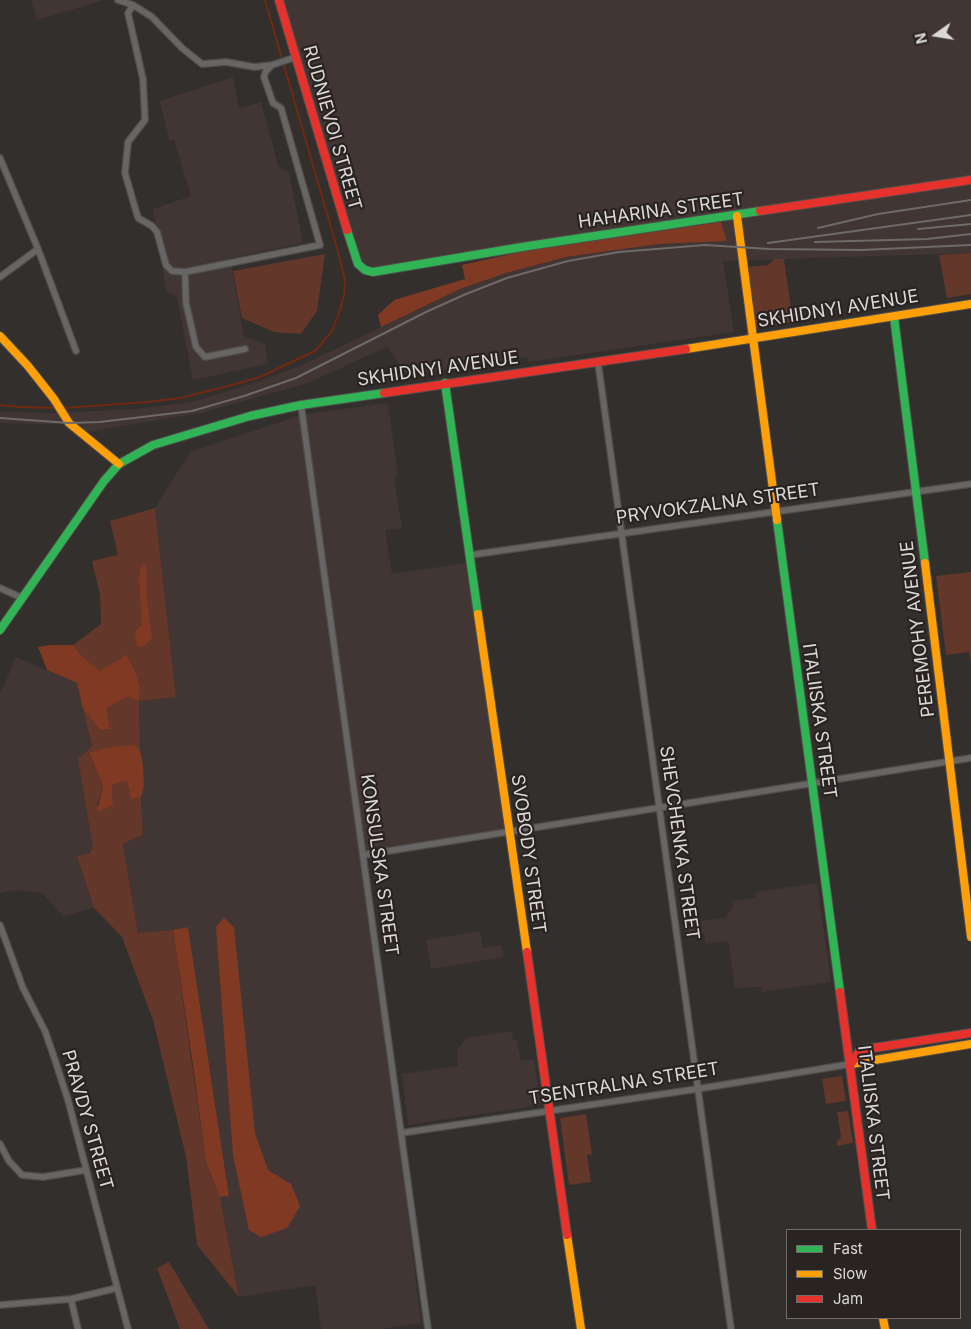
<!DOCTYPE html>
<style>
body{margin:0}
#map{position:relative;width:971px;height:1329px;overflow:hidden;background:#322f2d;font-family:Inter,sans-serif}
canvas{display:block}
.legend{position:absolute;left:786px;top:1229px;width:175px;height:90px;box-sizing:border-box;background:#292422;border:1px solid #706c6a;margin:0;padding:6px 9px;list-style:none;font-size:15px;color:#dbd8d7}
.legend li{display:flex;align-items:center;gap:10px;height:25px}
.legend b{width:25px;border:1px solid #706c6a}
.north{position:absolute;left:911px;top:10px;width:50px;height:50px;-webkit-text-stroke:4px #292422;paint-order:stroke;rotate:257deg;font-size:14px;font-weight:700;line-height:20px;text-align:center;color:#dbd8d7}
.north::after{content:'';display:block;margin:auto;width:18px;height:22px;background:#dbd8d7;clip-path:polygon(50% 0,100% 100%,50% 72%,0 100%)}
</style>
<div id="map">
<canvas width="971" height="1329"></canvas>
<ul class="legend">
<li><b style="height:6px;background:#30b455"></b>Fast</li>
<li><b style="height:6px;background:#ff9f0a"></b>Slow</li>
<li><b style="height:6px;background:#e5322d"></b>Jam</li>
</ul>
<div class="north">N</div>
</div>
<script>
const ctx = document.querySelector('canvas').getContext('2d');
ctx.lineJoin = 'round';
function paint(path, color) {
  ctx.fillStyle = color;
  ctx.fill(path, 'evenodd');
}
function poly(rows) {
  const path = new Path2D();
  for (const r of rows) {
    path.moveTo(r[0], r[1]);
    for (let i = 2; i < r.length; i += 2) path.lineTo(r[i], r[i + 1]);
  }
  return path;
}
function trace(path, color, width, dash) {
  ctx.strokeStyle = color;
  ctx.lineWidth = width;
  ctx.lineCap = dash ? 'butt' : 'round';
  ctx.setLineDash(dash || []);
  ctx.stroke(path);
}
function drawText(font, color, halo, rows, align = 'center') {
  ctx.font = font + ' Inter,sans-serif';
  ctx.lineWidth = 4.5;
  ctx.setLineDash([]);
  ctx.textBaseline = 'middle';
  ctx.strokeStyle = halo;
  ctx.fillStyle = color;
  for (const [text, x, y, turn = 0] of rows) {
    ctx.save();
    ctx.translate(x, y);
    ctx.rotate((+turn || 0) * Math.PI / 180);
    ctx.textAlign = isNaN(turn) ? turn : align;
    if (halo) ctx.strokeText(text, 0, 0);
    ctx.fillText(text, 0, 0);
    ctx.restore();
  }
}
paint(poly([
 [31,0,104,0,37,20],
 [281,0,971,0,971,176,527,242,371,268,365,267,360,263],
 [233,77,239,108,261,102,279,168,289,172,303,243,230,258,244,336,265,344,268,364,193,380,177,298,166,291,153,209,191,196,174,140,169,140,160,101],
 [971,184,971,253,723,261,734,332,528,362,527,357,407,375,387,347,308,383,201,413,87,432,84,431,82,425,0,423,0,412,53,413,135,409,192,402,254,383,302,365,460,289,506,273,566,257,659,244,726,241,721,222],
 [388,403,398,476,394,477,402,528,385,530,392,574,466,563,507,830,359,854,403,1174,421,1323,381,1329,321,1329,315,1285,239,1297,220,1197,229,1196,188,927,173,930,138,934,123,844,143,835,141,797,144,785,143,765,140,750,139,701,176,696,155,508,190,452,305,414],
 [16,657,77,683,92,746,79,759,94,847,90,853,78,857,94,908,63,916,42,893,16,890,0,893,0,694],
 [817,883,831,982,762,992,761,987,735,988,728,941,705,944,704,933,686,935,684,923,725,918,733,907,732,901,756,898,756,892],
 [480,931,483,948,501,945,504,957,431,969,426,940],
 [512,1031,513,1040,517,1040,521,1061,534,1059,541,1105,408,1125,402,1074,458,1066,457,1050,466,1038]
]), '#413633');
paint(poly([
 [971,253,971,294,947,298,939,255],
 [325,254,317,311,301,334,274,332,242,318,233,271],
 [775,259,784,259,793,322,756,328,747,267,768,265],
 [155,508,176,697,139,701,140,750,134,746,105,748,89,754,103,786,97,806,113,805,112,785,127,781,131,798,141,797,143,835,123,844,138,933,173,930,206,1162,220,1197,239,1297,197,1245,186,1157,153,1020,122,937,94,908,77,856,90,853,93,847,78,759,92,746,83,709,100,730,110,729,107,708,127,697,139,701,140,687,135,670,100,671,84,658,73,645,101,624,100,595,92,561,118,555,110,521],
 [971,572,971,660,969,652,946,655,936,576],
 [842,1076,846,1101,826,1104,822,1079],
 [848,1111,853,1143,837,1146,837,1142,841,1137,837,1112],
 [586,1114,592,1154,587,1155,591,1182,569,1185,560,1118],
 [169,1262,209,1329,180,1329,157,1268]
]), '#633729');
paint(poly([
 [721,222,727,241,659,244,566,257,506,273,460,289,381,327,378,315,394,300,465,279,462,265,529,250],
 [146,564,147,600,152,638,144,646,137,646,135,632,142,624,139,577,141,565],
 [51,645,73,645,84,658,100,671,126,655,135,670,140,687,139,701,127,697,107,708,110,729,100,730,83,709,77,683,47,670,38,647],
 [134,745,140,750,143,765,144,786,141,797,131,799,127,781,112,785,113,805,102,810,97,811,103,786,89,753,105,748],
 [224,918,234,927,255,1133,268,1170,291,1184,300,1206,287,1228,261,1237,249,1230,233,1155,216,927],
 [188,927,229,1196,220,1197,206,1162,193,1065,173,930]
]), '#803a24');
trace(poly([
 [0,405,20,407,57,408],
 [62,408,148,402,180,398,236,384,260,377,315,351,332,331,340,310,344,295,345,280,337,248,265,0]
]), '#712912', 2);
const street = poly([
 [118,0,133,5,152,17,182,48,202,64,226,62,254,67,272,65,296,57],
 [133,5,128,13,143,79,145,120,128,142,125,173,138,218,152,226,157,232,166,265,172,271,185,272],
 [0,158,38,249,76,351],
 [0,277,38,249],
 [245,349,205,357,196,347,186,303,185,272,320,245,281,108,273,103,264,77,266,71,272,65],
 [598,362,731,1329],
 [301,405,428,1329],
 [470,555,971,484],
 [0,588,22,598],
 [363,855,971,758],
 [0,925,23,988,45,1031,53,1054,68,1100,128,1329],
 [401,1133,697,1089,851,1064],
 [0,1144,9,1161,22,1175,43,1177,86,1170],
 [71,1299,78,1329],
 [0,1305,71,1299,117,1288]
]);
const fast = poly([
 [347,230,358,264,365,270,373,272,528,246,760,211],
 [894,317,925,563],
 [445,383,478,614],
 [777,520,840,992],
 [0,630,104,481,119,464,153,445,250,416,301,405,384,393]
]);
const slow = poly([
 [737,216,777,520],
 [0,336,28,366,54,399,69,423,119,464],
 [686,349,971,304],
 [925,563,971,937],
 [478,614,527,952],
 [851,1064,971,1044],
 [567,1235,581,1329],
 [883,1318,885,1329]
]);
const jam = poly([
 [279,0,347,230],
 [760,211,971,180],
 [384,393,686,349],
 [527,952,567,1235],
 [840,992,872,1230],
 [851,1064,860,1050,971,1033]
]);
trace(street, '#504e4c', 8);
trace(fast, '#504e4c', 10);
trace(slow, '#504e4c', 10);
trace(jam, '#504e4c', 10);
trace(street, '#686565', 5.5);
trace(fast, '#30b455', 8);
trace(slow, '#ff9f0a', 8);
trace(jam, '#e5322d', 8);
trace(poly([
 [818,228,878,214,971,200],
 [918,229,971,224],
 [815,242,927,239,971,234],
 [768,243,971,215],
 [0,418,69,423,100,422,192,411,244,396,296,378,426,312,466,294,507,278,568,261,619,252,705,245,770,249,861,250,971,245]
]), '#6e6a69', 2);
drawText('18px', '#dbd8d7', '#292422', [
 ["RUDNIEVOI STREET",332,128,74],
 ["HAHARINA STREET",661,211,-8],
 ["SKHIDNYI AVENUE",838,309,-9],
 ["SKHIDNYI AVENUE",438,369,-8],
 ["PRYVOKZALNA STREET",718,504,-8],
 ["PEREMOHY AVENUE",918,629,-97],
 ["ITALIISKA STREET",819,721,82],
 ["SHEVCHENKA STREET",679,843,82],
 ["SVOBODY STREET",528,854,82],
 ["KONSULSKA STREET",379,865,82],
 ["TSENTRALNA STREET",624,1084,-9],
 ["PRAVDY STREET",87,1120,74],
 ["ITALIISKA STREET",873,1123,83]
]);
</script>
